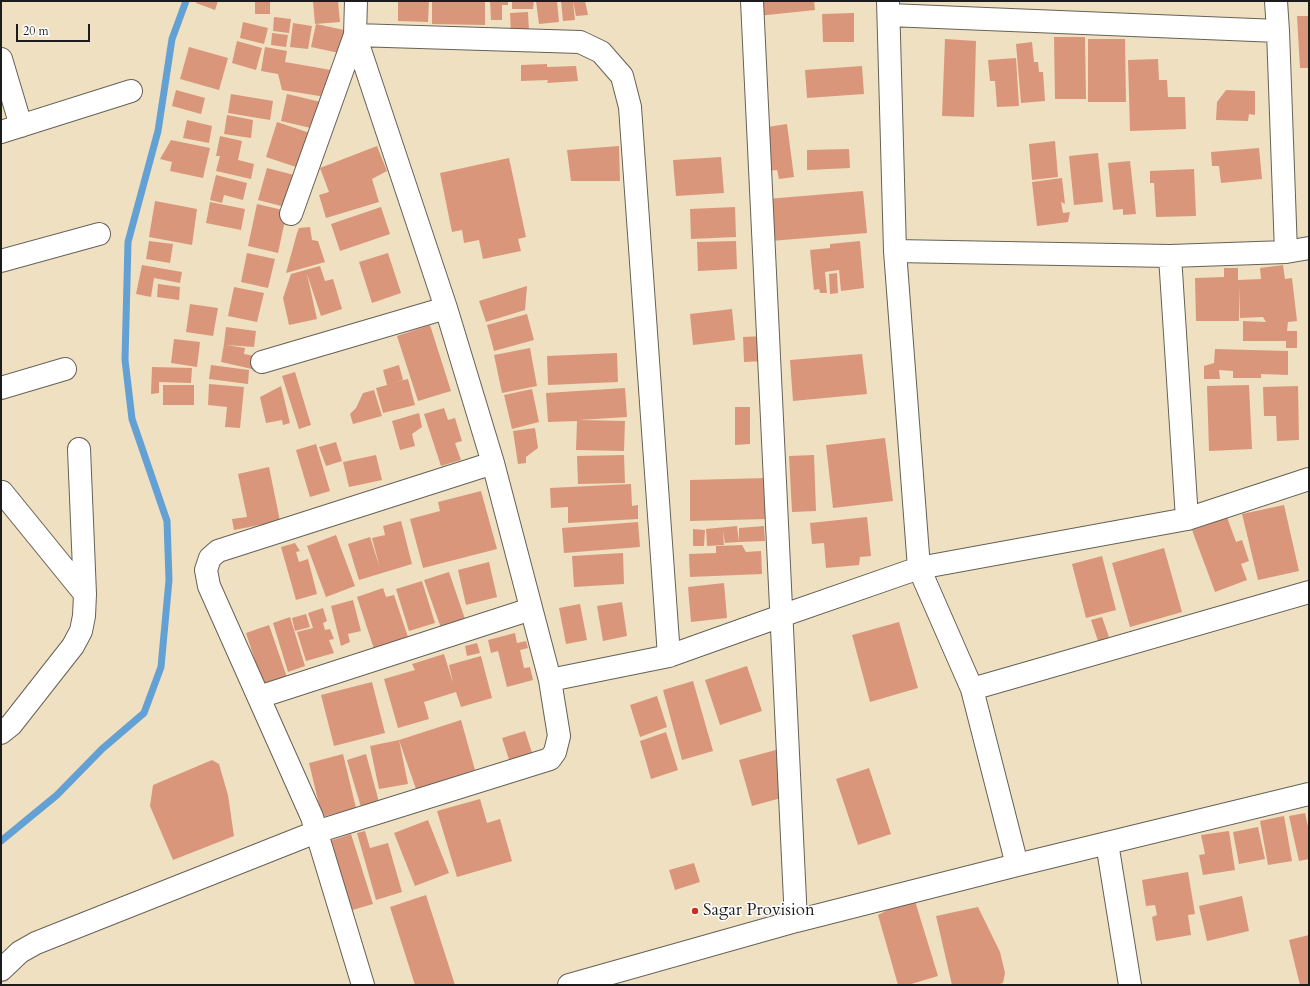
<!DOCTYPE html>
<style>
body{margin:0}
#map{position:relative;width:1310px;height:986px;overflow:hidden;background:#efe0c1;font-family:Cardo,serif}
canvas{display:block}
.frame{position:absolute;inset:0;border:2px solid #1c1c1c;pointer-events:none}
.scale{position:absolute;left:16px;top:24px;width:74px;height:18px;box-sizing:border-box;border:2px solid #1c1c1c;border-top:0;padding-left:5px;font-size:12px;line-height:14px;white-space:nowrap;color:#1c1c1c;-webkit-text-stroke:3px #fff;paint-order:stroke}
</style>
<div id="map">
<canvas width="1310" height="986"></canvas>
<div class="frame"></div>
<div class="scale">20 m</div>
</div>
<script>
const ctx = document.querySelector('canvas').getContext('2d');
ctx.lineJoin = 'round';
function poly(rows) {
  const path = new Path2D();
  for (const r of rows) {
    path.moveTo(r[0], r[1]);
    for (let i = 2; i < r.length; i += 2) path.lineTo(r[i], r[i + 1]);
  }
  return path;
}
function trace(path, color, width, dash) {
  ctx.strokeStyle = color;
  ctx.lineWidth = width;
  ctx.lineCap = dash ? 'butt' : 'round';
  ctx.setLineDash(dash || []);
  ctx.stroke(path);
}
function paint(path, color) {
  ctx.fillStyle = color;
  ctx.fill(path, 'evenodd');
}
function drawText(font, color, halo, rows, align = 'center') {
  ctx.font = font + ' Cardo,serif';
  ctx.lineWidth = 3;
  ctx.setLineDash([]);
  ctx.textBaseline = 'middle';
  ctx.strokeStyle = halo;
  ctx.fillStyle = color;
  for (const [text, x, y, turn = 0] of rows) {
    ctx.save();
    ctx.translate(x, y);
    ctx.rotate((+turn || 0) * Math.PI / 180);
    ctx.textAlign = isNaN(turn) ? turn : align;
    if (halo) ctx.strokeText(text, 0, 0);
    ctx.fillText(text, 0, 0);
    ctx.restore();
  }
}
trace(poly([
 [1,841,57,795,102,749,144,713,161,667,169,580,167,521,132,419,125,360,128,242,158,131,172,39,186,1]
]), '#63a0d4', 7);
paint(poly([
 [196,1,218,1,215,10,196,3],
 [255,1,270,1,270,14,255,14],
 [313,1,338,1,340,22,315,24],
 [398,1,429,1,428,22,398,21],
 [432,1,485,1,485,25,432,24],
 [490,1,508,1,508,5,502,5,502,20,491,20],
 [512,1,534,1,533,9,512,9],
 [536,1,557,1,559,22,539,24],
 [561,1,573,1,575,20,563,21],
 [573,1,585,1,588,15,576,16],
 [756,1,814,1,815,10,758,16],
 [528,12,529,33,511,34,510,13],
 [854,13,854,42,823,42,822,14],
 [1297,16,1309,16,1309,68,1300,68],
 [274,17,291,19,289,33,273,31],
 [243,22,268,28,264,44,240,38],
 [293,23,312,26,308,49,290,47],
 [316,24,344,30,339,53,311,47],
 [272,33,288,35,286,47,271,45],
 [1054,37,1085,37,1086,99,1055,99],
 [945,39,976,41,974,117,942,116],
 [1088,39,1125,39,1126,102,1088,102],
 [237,41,262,48,256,70,232,63],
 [1032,42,1034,62,1038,62,1039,72,1043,72,1045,101,1021,103,1016,44],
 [189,47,228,58,219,90,180,79],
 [265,47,287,51,285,62,331,70,326,97,282,90,278,74,261,71],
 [1016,58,1019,106,997,107,995,81,990,81,988,60],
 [1158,59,1159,80,1167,80,1168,97,1185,97,1186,129,1130,131,1128,60],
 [547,64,547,67,576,66,578,81,547,83,548,80,521,81,521,65],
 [862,66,864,94,807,98,805,70],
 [176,90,205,98,201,114,172,106],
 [1226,90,1255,91,1255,115,1249,114,1248,121,1216,120,1217,102],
 [231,94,273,101,270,120,228,113],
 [287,94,321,102,315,129,281,121],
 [227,115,253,120,251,138,224,134],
 [187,120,212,126,209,143,183,138],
 [277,122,313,134,302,169,266,157],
 [787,124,794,177,779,179,777,170,767,171,761,128],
 [220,136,242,141,238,160,254,164,251,179,216,171,220,156,216,156],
 [171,140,210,148,203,178,170,171,172,162,160,159],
 [1055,141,1058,177,1032,180,1029,144],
 [377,146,387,171,372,179,379,202,326,218,319,195,329,192,320,168],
 [619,146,620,181,571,181,567,150],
 [1259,148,1262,179,1221,183,1219,166,1212,166,1211,152],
 [849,149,850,168,807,170,807,150],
 [1098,153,1103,202,1074,205,1069,156],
 [721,157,724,193,676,196,673,160],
 [509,158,526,237,518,239,521,251,483,259,479,240,464,243,462,230,452,232,440,173],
 [1130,161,1136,214,1123,215,1123,209,1113,210,1108,163],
 [267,168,298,176,289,208,258,200],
 [1194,169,1196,216,1156,217,1154,183,1150,183,1150,171],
 [216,175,247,183,243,200,224,195,222,203,210,200],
 [1062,178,1065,204,1061,202,1063,213,1070,212,1068,222,1037,226,1032,182],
 [863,191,867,233,771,241,767,199],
 [155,201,197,209,192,245,149,237],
 [210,202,245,209,241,230,206,223],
 [257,204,287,211,278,253,248,246],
 [381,207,390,234,340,251,331,224],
 [735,207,736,237,691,239,690,209],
 [310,227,312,240,318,241,325,262,286,273,297,233,299,228],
 [149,241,173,244,170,263,146,259],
 [736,241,737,269,698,271,697,242],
 [860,241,864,288,841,291,839,270,825,272,827,293,820,293,819,289,814,290,810,250,830,248,830,244],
 [247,253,275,259,268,288,241,282],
 [388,253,401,293,372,303,359,262],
 [142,265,182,272,180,283,154,278,151,297,136,294],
 [1283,265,1285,279,1292,278,1297,321,1288,322,1287,331,1297,331,1297,348,1286,348,1286,341,1243,341,1243,321,1266,322,1263,317,1240,318,1239,286,1239,321,1196,321,1195,278,1224,277,1224,268,1238,268,1238,280,1261,279,1260,268],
 [320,266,325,281,333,279,342,309,321,316,307,274,317,319,289,325,283,298,291,274],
 [837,273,838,293,830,294,829,274],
 [158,284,180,287,179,300,157,297],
 [527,286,525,310,486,322,479,301],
 [234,287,264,293,257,322,228,316],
 [190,304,218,308,213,336,186,332],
 [732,309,735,340,693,345,690,314],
 [527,314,534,340,494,351,487,325],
 [430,325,451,391,418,401,397,336],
 [226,327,256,331,254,347,226,345,245,348,244,354,255,356,252,369,221,362,224,344],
 [763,336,764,361,744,362,743,337],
 [174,339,200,342,197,367,171,363],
 [530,348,537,386,502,393,494,355],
 [1215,349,1288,351,1288,375,1261,374,1261,378,1233,378,1233,371,1219,370,1220,379,1204,379,1204,366,1214,363],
 [617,353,618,382,548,385,547,356],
 [862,354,867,394,793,401,790,360],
 [211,365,249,370,248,384,209,379],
 [399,365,403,380,392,383,408,379,415,405,383,413,376,388,387,385,383,370],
 [152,367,192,368,191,383,159,382,159,393,151,394],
 [295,372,311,425,299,429,282,376],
 [209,384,244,387,240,428,225,427,227,407,208,405],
 [163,385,194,385,194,405,163,405],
 [1249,385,1252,449,1209,451,1207,386],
 [281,386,290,423,283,425,282,420,266,423,260,397],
 [1298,386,1299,440,1277,441,1276,416,1264,416,1263,387],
 [625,388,627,417,579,420,625,421,624,451,576,450,577,421,548,422,546,393],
 [532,389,539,422,512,429,504,395],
 [374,390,382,416,353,424,350,414,356,408,363,393],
 [735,407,750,407,750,444,735,445],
 [444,408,448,420,455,418,462,441,455,443,461,460,441,466,424,414],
 [419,413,422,427,412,434,415,446,400,450,392,421],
 [535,428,538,448,526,457,526,463,518,464,513,431],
 [885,438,893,501,833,508,826,445],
 [336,442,342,461,326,466,319,447],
 [316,444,330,491,310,497,296,450],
 [376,455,382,480,349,487,343,462],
 [624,455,625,483,578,484,577,456],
 [814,455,816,511,792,512,789,456],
 [269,467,280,521,234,530,232,519,247,517,238,474],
 [767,478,768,519,690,521,690,480],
 [631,484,632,506,638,505,638,519,568,523,568,507,551,508,550,488],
 [481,491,497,549,423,568,410,519,440,511,438,502],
 [1284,505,1299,571,1258,580,1242,514],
 [867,517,871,556,860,557,859,565,826,568,824,543,812,544,810,523],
 [1227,517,1236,542,1242,540,1249,561,1241,564,1247,580,1215,592,1192,530],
 [401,521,412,564,359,580,348,544,370,537,380,568,372,538,385,535,383,526],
 [638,522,640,547,564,553,562,528],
 [737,526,739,542,725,543,723,531,724,545,707,546,706,529],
 [764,526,765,541,739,542,739,528],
 [693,529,705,530,704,546,693,546],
 [336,535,355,586,326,597,307,546],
 [295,543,300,551,296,552,299,562,308,559,317,594,296,600,281,547],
 [742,545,746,552,761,551,762,574,690,577,689,554,716,553,716,546],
 [1164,548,1182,612,1130,627,1112,563],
 [623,553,624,584,574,587,572,556],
 [1102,556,1116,610,1086,618,1072,564],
 [489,562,497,597,466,605,458,570],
 [449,572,465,619,441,628,424,580],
 [422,581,435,623,409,631,396,589],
 [724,583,727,618,691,622,688,587],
 [383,588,386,597,394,595,408,637,374,649,357,597],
 [353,600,361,631,348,634,350,642,341,646,331,606],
 [622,602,627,636,603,641,597,606],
 [580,604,587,640,566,644,559,608],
 [323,608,327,621,323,623,325,630,330,629,334,639,329,640,334,653,306,661,297,632,313,628,308,613],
 [306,614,310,627,295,631,292,618],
 [290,617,305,666,288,672,273,623],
 [1102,617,1109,637,1098,641,1091,620],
 [899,622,918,688,870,702,852,635],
 [269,625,289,683,265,691,246,633],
 [515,633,517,643,526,641,528,648,520,650,524,668,530,667,533,680,507,687,498,651,491,653,488,640],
 [477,643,480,653,467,656,465,646],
 [444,654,453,683,449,665,481,656,492,698,461,707,456,692,424,702,429,719,398,728,384,679,415,670,412,664],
 [747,666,762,711,720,725,705,680],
 [693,681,713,751,682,760,663,690],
 [372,682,385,733,334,746,321,695],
 [657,696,667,727,640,737,630,705],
 [461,720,475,770,416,789,399,740,408,784,379,789,370,746,399,740],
 [525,731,534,759,511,766,502,738],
 [666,732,678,770,651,779,640,741],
 [783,748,788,767,778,770,783,789,781,798,752,806,739,760],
 [343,754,356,808,322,817,309,763],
 [366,754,379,802,361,807,347,760],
 [212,760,219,764,228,795,234,836,173,860,150,806,153,785],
 [869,768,891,834,858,845,836,779],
 [480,799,487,823,500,819,512,861,457,877,437,811],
 [1305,813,1309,831,1309,859,1299,861,1289,816],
 [1284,816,1292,861,1268,865,1260,821],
 [428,820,449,873,415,886,394,833],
 [1258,827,1265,859,1239,864,1233,832],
 [365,831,370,848,388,843,402,892,376,900,357,833],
 [1229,831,1235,870,1203,875,1199,855,1205,854,1201,835],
 [351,834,373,904,349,911,327,842],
 [694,863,700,882,675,890,669,870],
 [1188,872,1195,914,1188,915,1191,935,1156,941,1152,917,1157,915,1155,905,1146,906,1142,880],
 [426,895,455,985,415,985,390,907],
 [1242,896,1249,931,1207,941,1199,906],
 [915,901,938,976,908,985,898,985,878,915,901,903],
 [978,907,1000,952,1005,973,1003,983,996,985,952,985,936,916],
 [1309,935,1309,985,1300,985,1289,940]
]), '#da967a');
const street = poly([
 [752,1,796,921],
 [888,1,895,251,919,568,972,689,1017,865],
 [1276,1,1278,31,1286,252],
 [889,15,1278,31],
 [1,59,21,126],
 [1,132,131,91],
 [291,214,355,35,580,42,601,52,622,76,630,107,669,656],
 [895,251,1170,256,1286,252,1309,248],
 [1170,256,1187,519],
 [1,261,99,234],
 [262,362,446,308],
 [1,388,65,369],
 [2,492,85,594],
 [550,680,669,656,781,616,919,568,1187,519,1309,479],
 [972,689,1309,592],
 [259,697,531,609],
 [1,733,11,725,73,646,81,631,84,616,85,594,79,449],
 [1107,843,1130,985],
 [1,970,20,952,36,943,316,832,550,759,555,752,559,736,550,680,493,463,446,308,355,35,356,1],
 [363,985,312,817,209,586,206,570,210,558,218,551,493,463],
 [569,985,796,921,1017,865,1309,794]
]);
trace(street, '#666156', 24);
trace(street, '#fff', 22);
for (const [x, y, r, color] of [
 [695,911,4,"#c8321e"]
]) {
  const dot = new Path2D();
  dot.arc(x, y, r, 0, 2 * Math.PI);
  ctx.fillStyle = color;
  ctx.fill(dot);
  trace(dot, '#fff', 1.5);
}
drawText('17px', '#1c1c1c', '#fff', [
 ["Sagar Provision",703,911]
], 'left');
</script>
